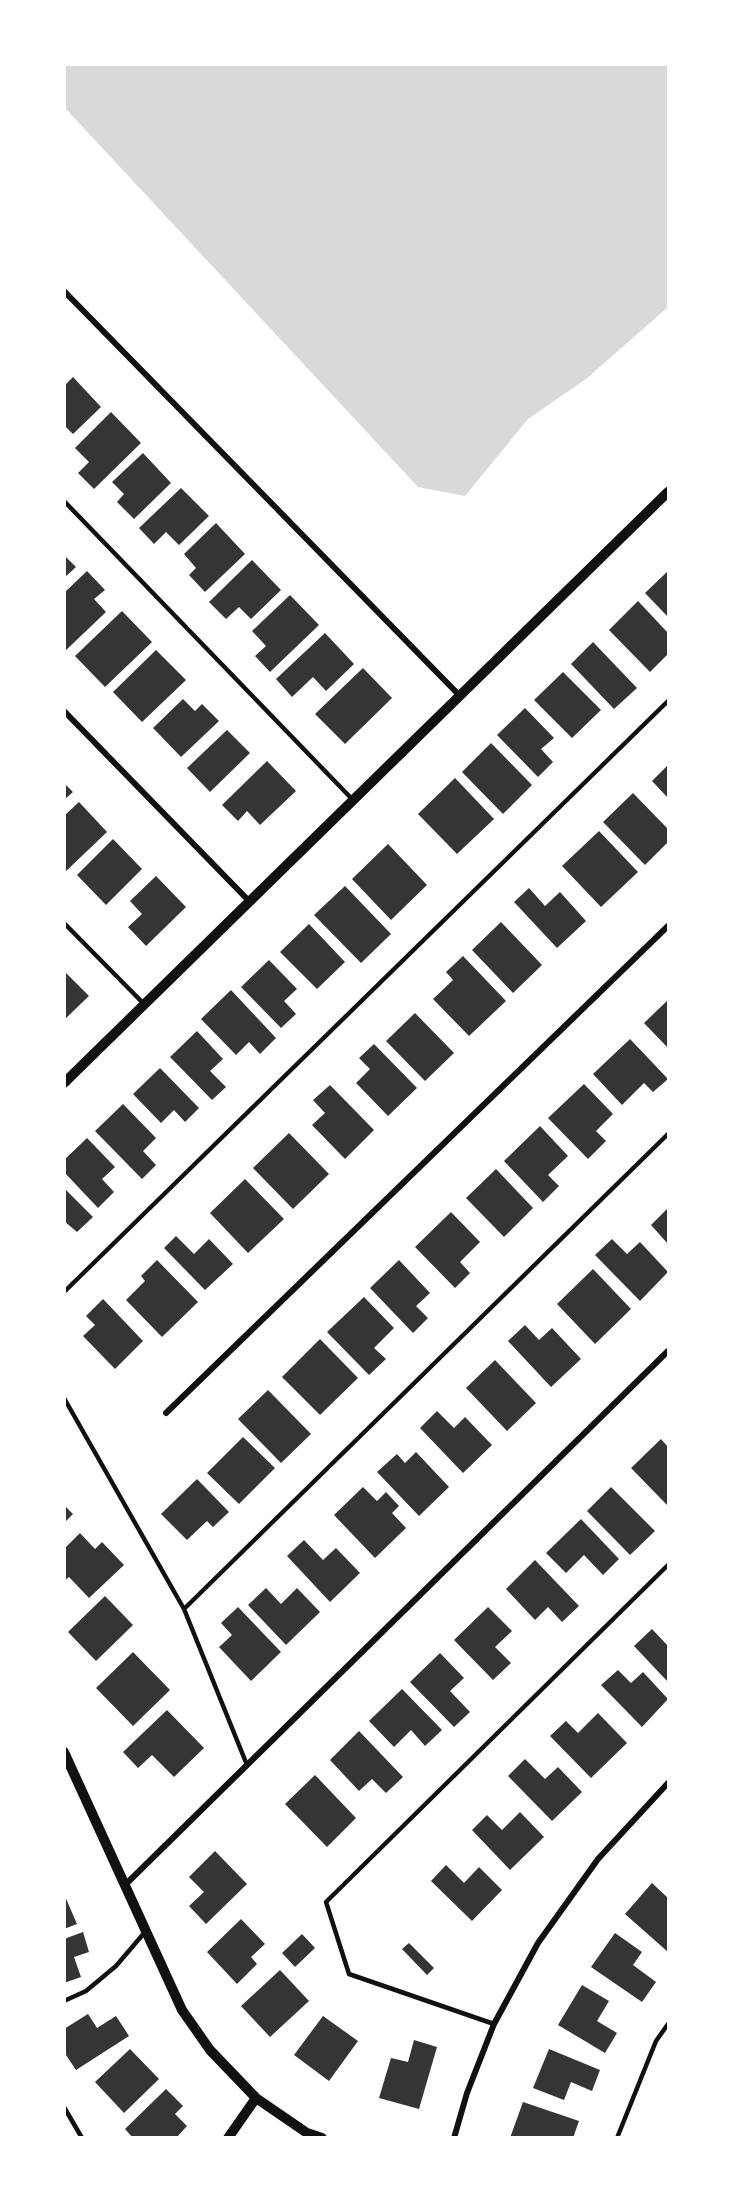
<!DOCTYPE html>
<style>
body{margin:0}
#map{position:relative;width:733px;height:2202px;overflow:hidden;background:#fff;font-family:"Sofia Sans Condensed",sans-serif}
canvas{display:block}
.frame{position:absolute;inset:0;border:66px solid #fff;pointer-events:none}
</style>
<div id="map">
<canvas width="733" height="2202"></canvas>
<div class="frame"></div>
</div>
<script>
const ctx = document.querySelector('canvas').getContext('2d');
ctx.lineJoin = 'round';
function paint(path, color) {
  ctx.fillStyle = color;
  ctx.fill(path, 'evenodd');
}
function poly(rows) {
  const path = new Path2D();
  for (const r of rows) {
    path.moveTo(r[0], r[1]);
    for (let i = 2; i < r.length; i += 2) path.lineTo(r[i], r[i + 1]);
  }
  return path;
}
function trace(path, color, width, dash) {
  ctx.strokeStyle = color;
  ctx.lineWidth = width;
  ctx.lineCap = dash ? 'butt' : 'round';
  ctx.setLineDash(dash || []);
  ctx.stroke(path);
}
paint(poly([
 [65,64,668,65,668,307,586,379,528,419,465,496,418,487,65,108]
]), '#d9d9d9');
paint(poly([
 [73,377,101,407,73,434,64,425,64,386],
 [111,412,141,443,94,489,78,473,89,462,75,448],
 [143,453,171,483,134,519,117,502,124,494,112,482],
 [181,488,209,516,179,545,166,532,154,544,139,528],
 [216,523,245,554,205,592,189,575,196,568,184,554],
 [64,555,76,567,64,578],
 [252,560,281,590,251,619,239,607,226,619,209,602],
 [87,571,105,590,94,599,106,612,64,652,64,593],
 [668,571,668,617,645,593],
 [290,595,319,625,270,672,255,656,266,646,252,631],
 [638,601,668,633,668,654,650,672,609,630],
 [122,611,152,642,105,687,75,656],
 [325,633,354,664,326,691,313,677,292,697,276,679],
 [593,642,637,688,614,709,571,664],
 [156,650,186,680,142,722,113,692],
 [363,668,392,698,345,744,315,714],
 [563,672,601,710,572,738,534,700],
 [183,699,195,711,202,704,219,721,181,757,153,728],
 [525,708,554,738,541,749,553,762,538,777,497,735],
 [227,730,250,753,210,792,187,768],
 [491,743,532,785,503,814,462,772],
 [267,761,296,791,260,825,247,811,238,821,222,805],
 [668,765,668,798,652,781],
 [455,778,494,819,457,854,418,814],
 [64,783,73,792,64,800],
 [633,793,668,829,668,842,645,865,603,822],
 [79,802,107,832,64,873,64,816],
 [599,831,638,872,601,907,562,866],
 [113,839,142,869,106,905,77,875],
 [388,844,427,885,391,920,352,879],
 [156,876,186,907,146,946,128,927,142,914,130,901],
 [345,886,391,934,361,963,314,915],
 [529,888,545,906,560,892,586,921,557,948,514,902],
 [501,922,542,965,513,993,472,950],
 [309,924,345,962,317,989,280,952],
 [463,956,506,1001,469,1036,433,999,453,980,446,972],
 [269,960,297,989,284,1001,296,1014,281,1028,241,987],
 [64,971,89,996,64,1020],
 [231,990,276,1038,260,1054,249,1042,236,1055,201,1019],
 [668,1000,668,1048,644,1023],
 [415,1013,454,1053,425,1081,386,1041],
 [197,1031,223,1059,210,1071,226,1087,212,1100,170,1057],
 [630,1039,668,1079,653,1092,644,1083,622,1105,593,1074],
 [374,1044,417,1088,388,1116,356,1083,370,1069,359,1058],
 [160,1068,199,1108,185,1122,174,1110,161,1123,133,1094],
 [584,1084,613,1114,596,1131,606,1141,588,1159,548,1118],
 [330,1085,374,1130,345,1159,312,1125,325,1113,313,1100],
 [123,1104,156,1138,143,1151,156,1165,142,1179,95,1131],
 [540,1126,568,1156,548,1175,559,1186,543,1202,504,1161],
 [289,1133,329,1174,293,1209,253,1168],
 [87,1138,115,1167,102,1179,114,1192,98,1208,64,1172,64,1160],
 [496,1169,533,1208,504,1237,466,1198],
 [245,1179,284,1219,248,1253,210,1213],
 [64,1188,93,1217,77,1232,64,1221],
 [668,1208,668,1244,651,1225],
 [451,1212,480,1242,460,1262,470,1273,455,1288,415,1247],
 [176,1236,194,1254,209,1239,233,1264,205,1290,164,1248],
 [612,1239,627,1254,640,1242,668,1272,640,1301,595,1255],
 [157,1260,198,1302,162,1337,126,1300,145,1281,141,1276],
 [399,1260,430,1293,416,1306,428,1318,413,1333,370,1288],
 [593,1269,631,1309,595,1344,557,1304],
 [364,1297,394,1328,374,1348,386,1359,369,1375,327,1332],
 [103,1299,143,1341,115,1369,83,1336,95,1325,86,1316],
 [525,1325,539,1340,552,1328,581,1359,551,1387,508,1341],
 [320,1339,358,1378,320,1415,282,1377],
 [495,1360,536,1403,507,1431,466,1388],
 [268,1390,311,1434,281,1463,238,1419],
 [437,1411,454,1428,465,1417,492,1445,463,1473,420,1428],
 [243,1437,275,1468,239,1504,207,1473],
 [661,1439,668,1447,668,1506,631,1468],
 [416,1452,449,1487,419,1516,377,1472,397,1454,405,1463],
 [197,1479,229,1512,213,1527,207,1521,187,1540,161,1514],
 [363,1487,377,1501,386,1492,399,1506,392,1513,406,1528,375,1558,334,1515],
 [611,1487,655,1531,630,1555,587,1511],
 [64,1505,73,1514,64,1523],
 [581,1519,619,1559,603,1575,584,1555,566,1573,546,1553],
 [80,1533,95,1549,102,1542,124,1565,89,1598,69,1577,64,1581,64,1549],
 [304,1540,323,1560,336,1548,360,1573,330,1602,287,1556],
 [535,1560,579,1606,562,1622,548,1607,535,1620,506,1589],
 [266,1588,281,1604,297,1588,320,1612,286,1645,248,1605],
 [105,1596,133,1625,96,1661,68,1632],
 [238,1607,281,1652,251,1681,219,1647,232,1635,221,1623],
 [488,1607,512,1631,495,1647,511,1663,493,1680,454,1640],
 [652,1629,668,1646,668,1682,634,1646],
 [133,1652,170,1690,133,1726,96,1688],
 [440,1653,464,1678,450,1691,470,1712,454,1727,410,1682],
 [618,1670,631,1683,643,1672,668,1699,642,1727,601,1685],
 [402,1689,442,1730,425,1746,411,1730,394,1747,369,1721],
 [167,1710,204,1748,174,1777,152,1755,138,1768,123,1752],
 [598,1713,627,1743,591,1778,550,1736,566,1721,578,1733],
 [359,1731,403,1777,386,1793,372,1779,359,1791,330,1760],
 [525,1759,545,1779,558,1767,582,1792,552,1821,508,1776],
 [315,1775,356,1818,327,1847,285,1804],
 [520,1812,544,1837,510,1870,472,1830,487,1815,502,1830],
 [215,1851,247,1884,206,1924,189,1906,204,1892,189,1877],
 [446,1865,464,1883,479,1867,502,1890,472,1921,431,1881],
 [652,1883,668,1898,668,1952,625,1914],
 [64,1894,77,1924,64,1929],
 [241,1919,265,1944,251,1957,257,1964,237,1984,207,1952],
 [83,1932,89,1952,74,1957,81,1977,64,1983,64,1939],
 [615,1933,642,1952,633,1965,656,1982,642,2002,591,1967],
 [302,1934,315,1948,295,1967,282,1953],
 [409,1943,434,1968,427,1975,402,1949],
 [280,1970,309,2001,270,2037,241,2006],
 [582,1985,609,2001,597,2021,617,2033,605,2053,558,2025],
 [88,2014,97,2028,116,2016,129,2036,76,2070,64,2052,64,2029],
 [323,2016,358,2041,329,2081,294,2055],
 [414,2040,437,2047,419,2109,379,2098,391,2058,408,2062],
 [130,2049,159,2079,124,2113,95,2082],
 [549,2049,600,2070,592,2091,571,2082,564,2100,533,2088],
 [166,2089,183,2106,175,2114,187,2126,176,2138,133,2138,125,2129],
 [523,2102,579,2121,573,2138,510,2138]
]), '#353535');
trace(poly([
 [64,501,352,799],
 [64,923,143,1003],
 [64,1292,668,701],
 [64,1398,184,1609,247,1765],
 [184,1609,668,1134],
 [64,2001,86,1991,116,1966,145,1932],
 [494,2024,349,1974,326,1902,668,1565],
 [64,2107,82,2138],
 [617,2138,656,2041,668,2024]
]), '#111', 4.5);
trace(poly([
 [64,291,460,696],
 [64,711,250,902],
 [166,1413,668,926],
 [125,1885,668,1351],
 [454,2138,467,2093,494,2024,538,1943,598,1859,668,1783]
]), '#111', 6);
trace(poly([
 [64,1083,668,492],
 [64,1752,182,2010,210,2050,256,2098,307,2133,322,2138],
 [228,2138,256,2098]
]), '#111', 10);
</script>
